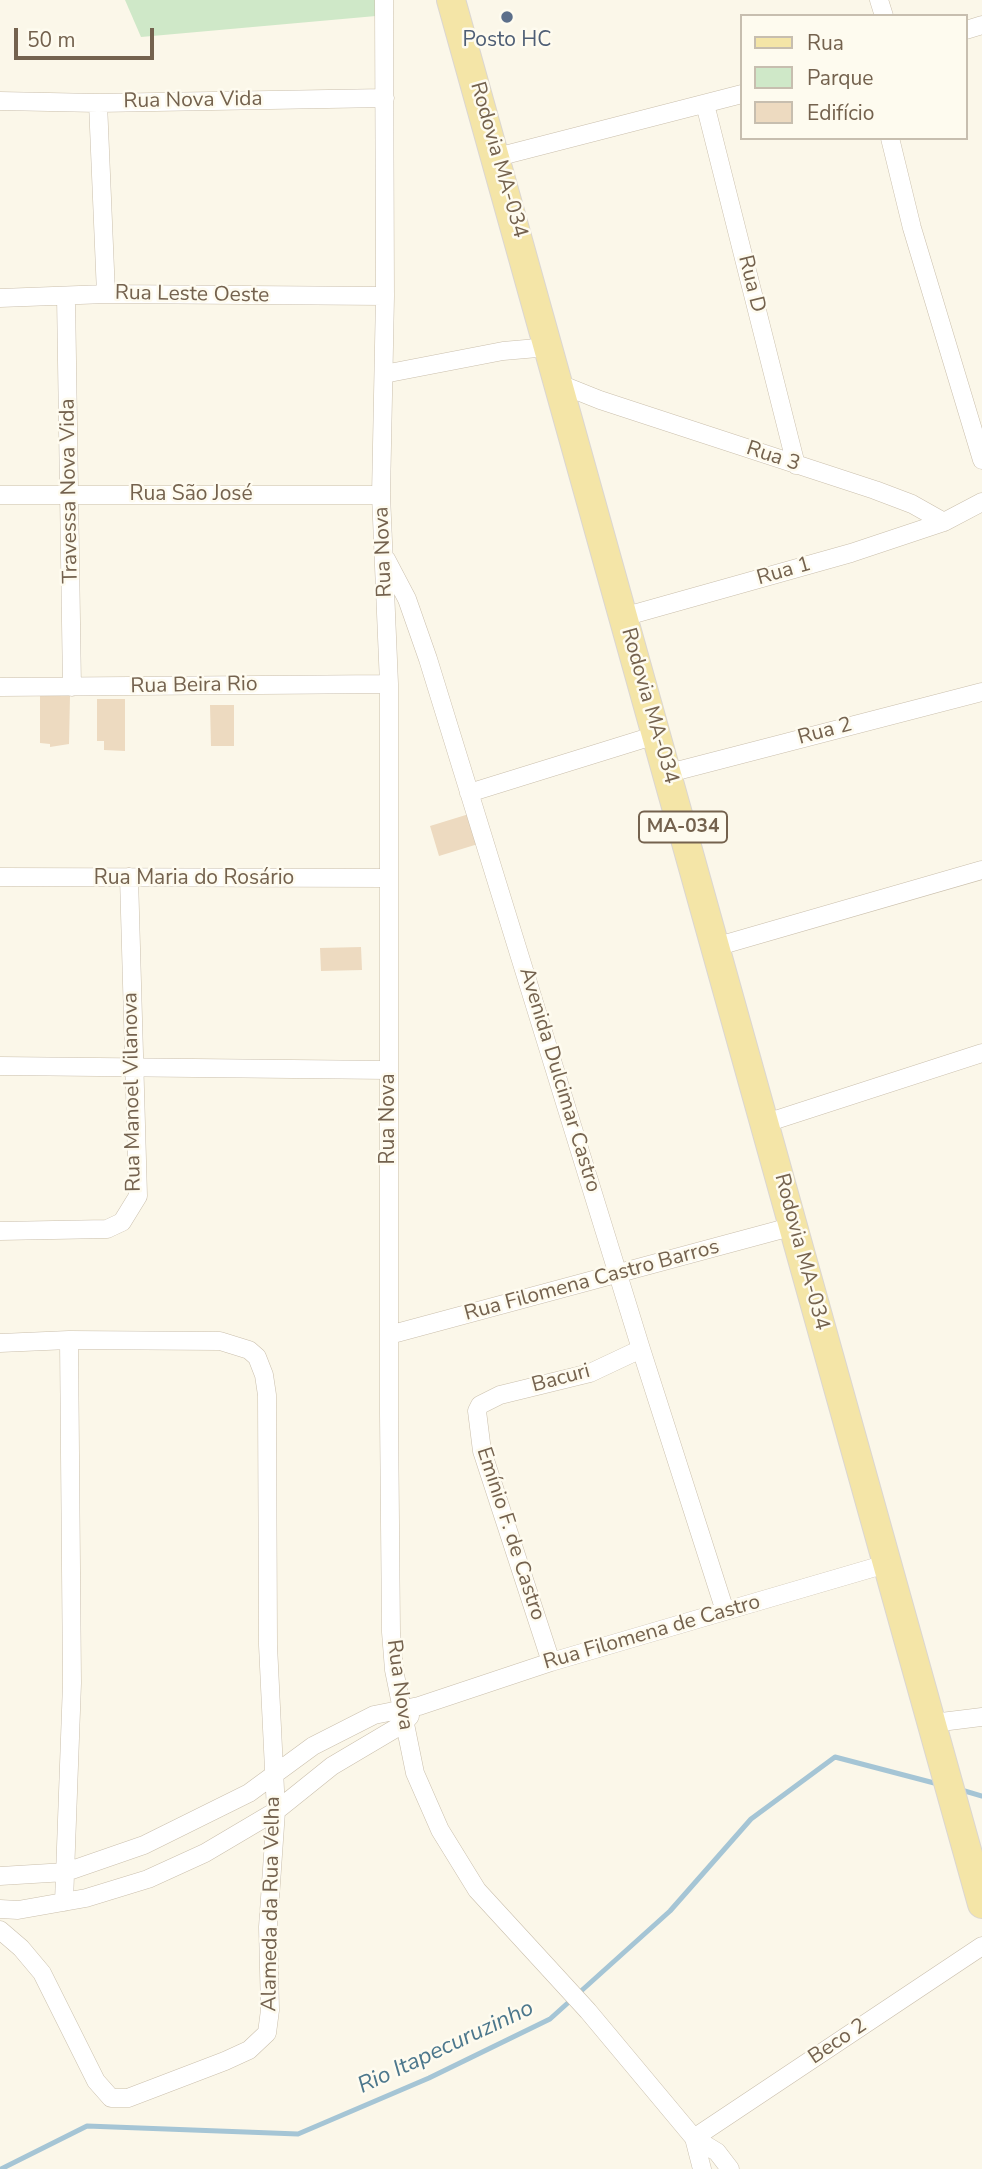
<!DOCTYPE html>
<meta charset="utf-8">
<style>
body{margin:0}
#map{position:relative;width:982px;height:2169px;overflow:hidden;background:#fbf7e9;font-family:"Nunito Sans",sans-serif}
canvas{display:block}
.legend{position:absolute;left:740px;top:14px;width:228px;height:126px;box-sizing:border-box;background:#fefbef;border:2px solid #c7beaf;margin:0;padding:9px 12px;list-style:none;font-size:21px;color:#74624e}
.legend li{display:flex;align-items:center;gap:14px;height:35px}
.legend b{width:35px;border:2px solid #c7beaf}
.scale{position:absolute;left:14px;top:28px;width:140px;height:32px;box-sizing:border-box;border:4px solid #74624e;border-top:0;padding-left:9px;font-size:21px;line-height:24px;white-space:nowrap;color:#74624e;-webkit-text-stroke:5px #fefbef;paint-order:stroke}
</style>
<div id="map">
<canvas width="982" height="2169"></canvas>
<ul class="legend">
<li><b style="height:9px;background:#f4e5a7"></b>Rua</li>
<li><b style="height:19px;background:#cfe8c8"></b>Parque</li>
<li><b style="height:19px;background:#eddac0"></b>Edifício</li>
</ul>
<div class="scale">50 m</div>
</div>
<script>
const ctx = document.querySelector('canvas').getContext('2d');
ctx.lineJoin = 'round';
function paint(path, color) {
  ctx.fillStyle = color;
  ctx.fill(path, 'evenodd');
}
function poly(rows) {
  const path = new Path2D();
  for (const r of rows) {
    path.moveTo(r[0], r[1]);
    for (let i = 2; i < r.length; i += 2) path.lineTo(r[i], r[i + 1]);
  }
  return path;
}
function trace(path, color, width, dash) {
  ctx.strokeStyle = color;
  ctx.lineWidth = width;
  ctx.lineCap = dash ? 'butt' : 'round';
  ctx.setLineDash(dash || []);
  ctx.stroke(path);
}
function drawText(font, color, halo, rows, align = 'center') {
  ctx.font = font + ' "Nunito Sans",sans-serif';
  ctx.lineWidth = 5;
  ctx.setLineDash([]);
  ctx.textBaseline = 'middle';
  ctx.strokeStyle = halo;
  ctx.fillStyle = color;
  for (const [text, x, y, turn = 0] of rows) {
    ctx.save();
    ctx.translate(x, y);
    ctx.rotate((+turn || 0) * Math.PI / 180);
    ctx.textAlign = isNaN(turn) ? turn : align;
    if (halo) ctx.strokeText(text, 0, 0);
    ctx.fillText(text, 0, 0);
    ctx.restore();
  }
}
paint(poly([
 [125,0,376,0,376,16,141,37]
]), '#cfe8c8');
trace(poly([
 [958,1789,982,1796],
 [1,2169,87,2126,298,2134,429,2078,550,2019,670,1911,751,1819,835,1757,938,1784]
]), '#a5c5d5', 5);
paint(poly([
 [40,696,70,696,69,744,50,747,50,744,40,743],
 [97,699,125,699,125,751,104,750,104,741,97,741],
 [210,705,234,705,234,746,211,746],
 [469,814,478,844,439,856,430,826],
 [361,947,362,970,321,971,320,948]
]), '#eddac0');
const street = poly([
 [384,0,385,296,381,495,389,684,389,1414,391,1632,394,1670,415,1773,440,1830,477,1890,588,2011,694,2138,717,2152,730,2169],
 [879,0,884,16],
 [966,30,982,25],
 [0,101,98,103,385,98],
 [98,103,106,294],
 [705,104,796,465],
 [890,138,912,228,982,460],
 [497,157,742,94],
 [66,296,72,687],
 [0,298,106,294,385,296],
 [384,374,503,351,549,347],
 [560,384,600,400,875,490,912,504,944,522,982,502],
 [0,495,381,495],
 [386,559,407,599,428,659,641,1349,725,1611],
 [623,617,851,553,944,522],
 [0,687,389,684],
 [669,773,982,692],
 [469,793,656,735],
 [0,877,388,878],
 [715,947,982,870],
 [0,1066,389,1070],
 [766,1123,982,1053],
 [0,1231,107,1229,122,1222,138,1196,129,877],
 [389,1335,794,1226],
 [0,1343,69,1340,220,1341,249,1350,257,1357,264,1375,267,1395,268,1645,276,1811,268,1927,270,2010,267,2033,249,2050,225,2061,128,2098,111,2098,96,2081,42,1973,21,1948,0,1930],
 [551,1662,482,1451,477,1411,480,1405,500,1395,590,1373,641,1349],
 [933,1723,982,1717],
 [0,1876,66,1872,144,1845,249,1793,313,1746,374,1715,419,1706,551,1662,886,1564],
 [64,1902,72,1683,69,1340],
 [0,1909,18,1910,86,1898,148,1879,205,1853,276,1811,332,1766,403,1724,410,1716],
 [694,2138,982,1946],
 [694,2138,702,2169]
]);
const primary = poly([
 [451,0,982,1904]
]);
trace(street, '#cabfac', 19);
trace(primary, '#dbd6d1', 30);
trace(street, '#fff', 18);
trace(primary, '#f4e5a7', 28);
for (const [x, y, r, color] of [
 [507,17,7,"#5c6f8a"]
]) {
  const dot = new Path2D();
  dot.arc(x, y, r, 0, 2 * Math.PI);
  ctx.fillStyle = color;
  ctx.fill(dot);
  trace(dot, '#fefbef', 2.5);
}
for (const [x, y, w] of [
 [683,827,88]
]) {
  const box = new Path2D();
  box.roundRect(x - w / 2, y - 15.5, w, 31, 5);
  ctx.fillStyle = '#fefbef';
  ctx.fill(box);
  trace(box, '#74624e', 2);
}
drawText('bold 19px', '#74624e', null, [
 ["MA-034",683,827]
]);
drawText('21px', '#4e5e75', '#fefbef', [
 ["Posto HC",507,41]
]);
drawText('21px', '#74624e', '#fefbef', [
 ["Rua Nova Vida",193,101,-1],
 ["Rodovia MA-034",498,160,74],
 ["Rua D",751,284,76],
 ["Rua Leste Oeste",192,295,1],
 ["Rua 3",773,457,18],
 ["Travessa Nova Vida",70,491,-91],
 ["Rua São José",191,495],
 ["Rua Nova",384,552,-92],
 ["Rua 1",784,572,-16],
 ["Rua Beira Rio",194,686,-1],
 ["Rodovia MA-034",649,706,74],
 ["Rua 2",825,732,-15],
 ["Rua Maria do Rosário",194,879],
 ["Avenida Dulcimar Castro",559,1080,73],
 ["Rua Manoel Vilanova",133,1092,-91],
 ["Rua Nova",389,1119,-90],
 ["Rodovia MA-034",801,1252,75],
 ["Rua Filomena Castro Barros",592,1281,-15],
 ["Bacuri",561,1379,-15],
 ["Emínio F. de Castro",510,1534,72],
 ["Rua Filomena de Castro",652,1633,-16],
 ["Rua Nova",399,1685,82],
 ["Alameda da Rua Velha",272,1904,-89],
 ["Beco 2",838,2042,-34]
]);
drawText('italic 23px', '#4c778c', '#fefbef', [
 ["Rio Itapecuruzinho",446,2048,-25]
]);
</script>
